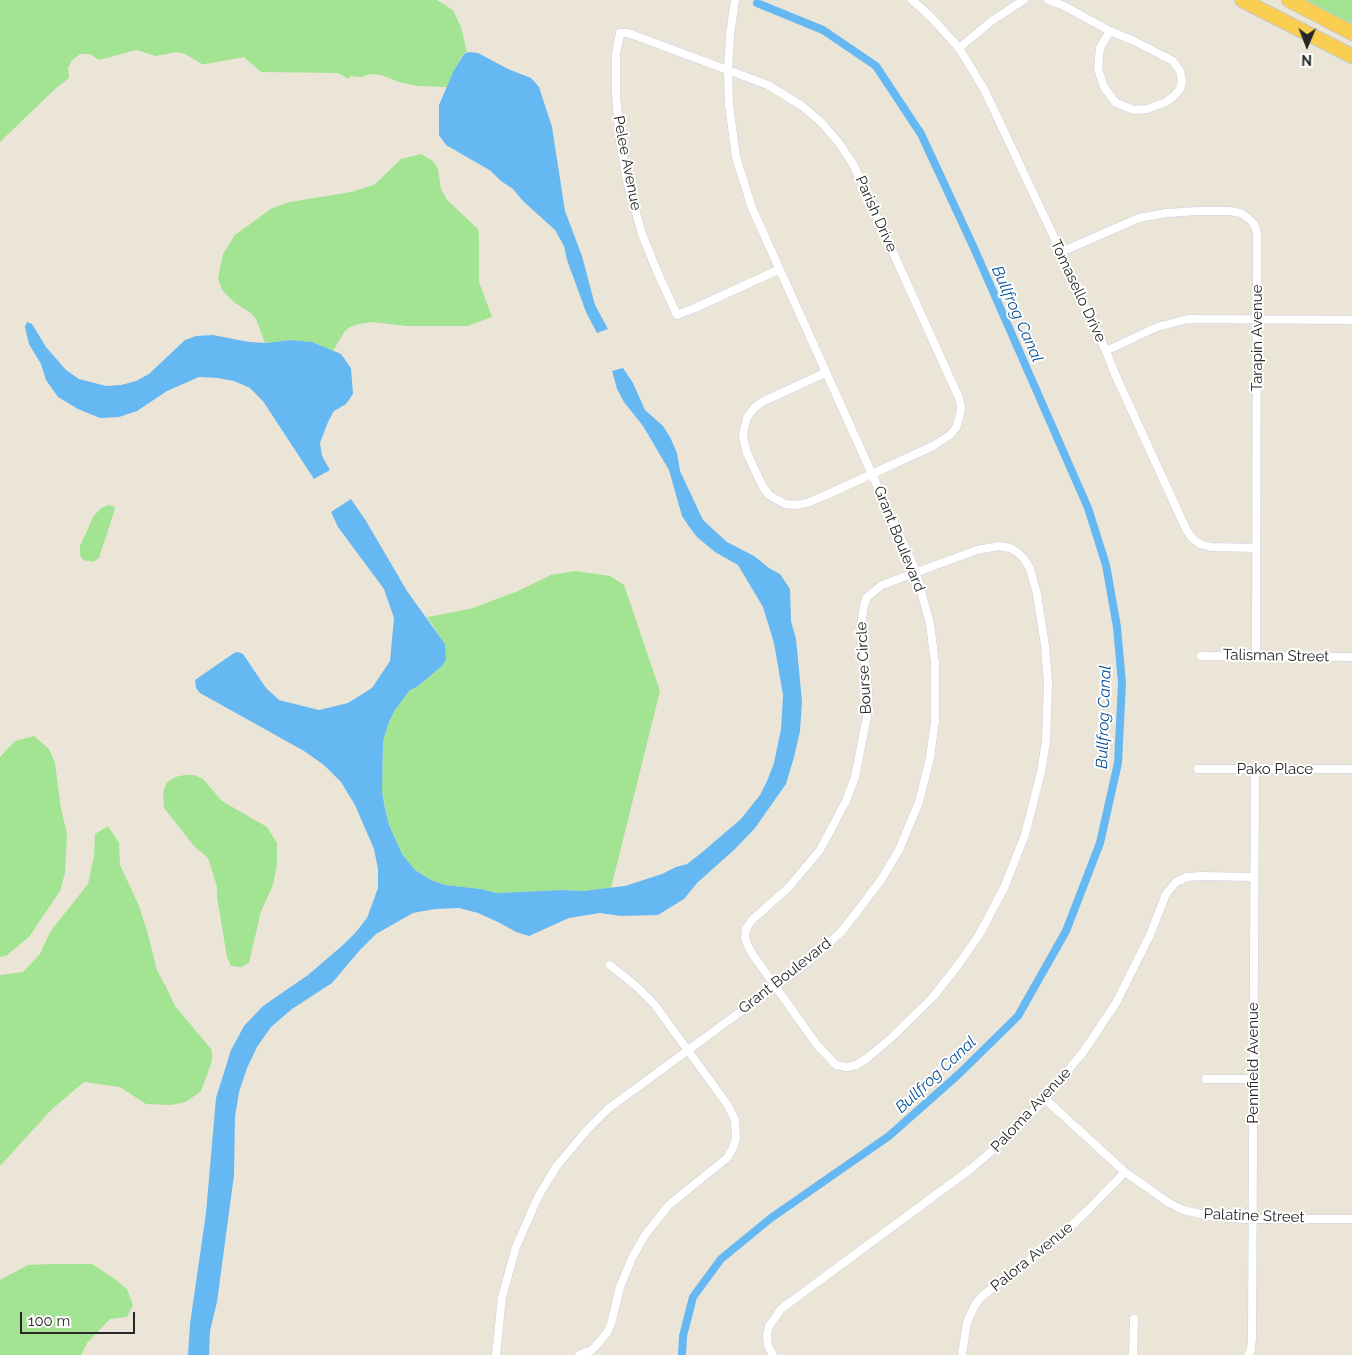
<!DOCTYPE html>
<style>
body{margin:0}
#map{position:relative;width:1352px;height:1355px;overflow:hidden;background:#ebe5d8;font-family:Raleway,sans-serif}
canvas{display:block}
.north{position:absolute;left:1282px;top:20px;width:50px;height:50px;-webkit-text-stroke:4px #fff;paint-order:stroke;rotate:181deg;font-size:14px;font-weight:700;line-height:20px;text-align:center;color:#272727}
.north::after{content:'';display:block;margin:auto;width:18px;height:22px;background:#272727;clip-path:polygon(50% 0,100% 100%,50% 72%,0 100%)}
.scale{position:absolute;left:20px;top:1312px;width:115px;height:22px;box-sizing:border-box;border:2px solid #272727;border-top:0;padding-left:6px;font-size:15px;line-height:18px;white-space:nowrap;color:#272727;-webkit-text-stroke:4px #fff;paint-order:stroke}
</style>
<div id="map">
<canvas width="1352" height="1355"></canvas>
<div class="north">N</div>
<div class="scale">100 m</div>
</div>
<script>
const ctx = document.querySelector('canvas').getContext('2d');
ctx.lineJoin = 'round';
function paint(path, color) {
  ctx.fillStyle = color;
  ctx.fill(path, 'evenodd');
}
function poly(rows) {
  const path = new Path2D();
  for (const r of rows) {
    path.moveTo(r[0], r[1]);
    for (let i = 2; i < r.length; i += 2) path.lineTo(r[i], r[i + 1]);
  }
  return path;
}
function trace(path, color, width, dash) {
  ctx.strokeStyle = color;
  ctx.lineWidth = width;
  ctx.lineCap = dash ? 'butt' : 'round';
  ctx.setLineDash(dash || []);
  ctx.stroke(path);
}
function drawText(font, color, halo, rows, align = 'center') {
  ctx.font = font + ' Raleway,sans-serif';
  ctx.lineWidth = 4;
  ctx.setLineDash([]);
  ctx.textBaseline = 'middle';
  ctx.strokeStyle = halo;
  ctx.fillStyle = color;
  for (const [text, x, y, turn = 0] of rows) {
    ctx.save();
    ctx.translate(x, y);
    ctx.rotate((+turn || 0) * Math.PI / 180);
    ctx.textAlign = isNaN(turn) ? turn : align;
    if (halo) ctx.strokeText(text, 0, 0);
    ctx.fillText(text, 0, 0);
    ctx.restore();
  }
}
paint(poly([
 [0,0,437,0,453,10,461,27,467,52,463,54,454,70,447,87,418,86,399,82,381,75,371,74,361,77,350,76,349,79,338,73,261,72,244,57,206,64,202,64,185,54,176,52,156,56,136,50,99,60,90,54,80,54,72,60,68,68,69,78,55,89,0,142],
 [1299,0,1352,0,1352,28],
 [421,154,433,161,438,169,441,189,447,200,478,229,479,237,479,282,492,317,468,326,407,326,372,322,359,324,350,327,345,331,333,351,312,342,291,340,265,343,256,319,251,313,235,303,222,290,218,278,223,254,235,235,272,208,290,202,351,192,374,185,401,159],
 [109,505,115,507,113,515,99,558,93,562,83,560,80,555,80,546,86,533,93,517,101,508],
 [575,571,610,576,624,585,660,691,611,888,583,891,562,890,497,893,481,889,445,885,431,880,415,870,402,854,389,825,382,792,383,741,389,722,395,710,411,689,417,687,442,666,445,644,427,617,470,609,518,591,551,575],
 [34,736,49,749,55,763,61,809,67,833,65,873,60,891,29,937,6,956,0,957,0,757,15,741],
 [185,775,194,775,203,779,222,801,267,827,277,843,277,864,273,885,261,911,249,963,241,967,231,966,227,957,217,897,217,887,208,858,194,846,164,808,163,792,167,782,175,777],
 [108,826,119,843,120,865,139,906,148,934,157,970,168,991,175,1006,212,1050,212,1061,201,1091,186,1102,171,1105,146,1104,120,1087,84,1082,52,1109,0,1166,0,975,23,972,40,954,50,932,88,884,94,856,95,834],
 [50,1264,92,1264,112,1277,127,1289,133,1305,127,1317,110,1319,87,1343,81,1355,0,1355,0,1280,28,1265]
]), '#a2e491');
paint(poly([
 [469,52,478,53,508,69,531,78,539,87,552,127,565,211,582,256,595,305,608,329,597,333,586,312,567,260,564,246,555,230,523,201,513,189,501,181,491,171,446,145,439,135,439,105,454,70,464,54],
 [27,322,32,324,46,347,66,370,79,379,106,386,121,385,136,381,149,374,185,340,196,336,213,335,249,342,266,343,291,340,312,342,341,354,351,368,353,394,346,404,334,411,328,422,320,443,322,456,330,470,314,479,263,401,250,388,234,381,217,378,199,377,167,391,137,411,119,417,100,418,78,409,58,397,46,380,41,364,29,344,25,327],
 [623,368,633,383,645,410,663,426,670,437,677,453,680,471,703,520,727,542,754,556,769,568,780,574,790,589,791,621,796,639,802,701,800,731,794,757,786,784,755,828,735,849,697,883,684,899,658,915,621,916,600,913,569,918,529,936,516,932,500,923,478,913,459,908,435,909,413,913,376,934,360,950,332,983,292,1009,271,1027,257,1047,247,1068,239,1092,235,1117,234,1175,217,1302,210,1331,209,1355,188,1355,190,1324,206,1213,216,1098,231,1050,244,1026,263,1006,308,975,343,945,356,932,367,918,378,888,378,869,374,849,355,805,341,782,324,765,304,751,200,693,196,688,195,680,234,653,238,652,243,654,266,688,279,700,319,710,348,703,372,688,390,661,394,618,384,589,338,527,331,512,351,499,366,521,407,591,445,644,446,660,442,666,417,687,410,690,395,710,389,722,383,741,382,792,385,808,389,825,402,854,415,870,431,880,445,885,481,889,497,893,562,890,583,891,625,886,662,874,676,867,687,864,700,854,741,819,760,795,767,781,774,763,781,729,783,695,774,643,763,607,738,565,715,552,697,537,690,528,682,516,669,470,643,426,624,402,617,389,612,371]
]), '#66b8f2');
trace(poly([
 [682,1355,683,1336,693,1297,721,1259,771,1218,889,1136,959,1074,1018,1016,1066,931,1100,843,1118,763,1122,683,1117,627,1106,565,1088,508,974,248,921,134,876,66,823,30,757,3]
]), '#66b8f2', 8);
const minor = poly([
 [912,0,931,17,959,48,984,89,1061,252,1067,268,1106,351,1115,374,1186,529,1192,538,1200,544,1211,547,1255,548],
 [1048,0,1062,5,1110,31],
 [1110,31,1134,41,1173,61,1180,71,1182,81,1180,89,1174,96,1166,102,1147,109,1134,110,1116,103,1104,87,1098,69,1100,48,1110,31],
 [959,48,993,20,1024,0],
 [1061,252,1139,218,1167,213,1197,211,1229,211,1241,213,1248,218,1254,224,1257,233,1256,656],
 [778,270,695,308,677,315,656,269,642,234,628,185,620,141,616,94,616,54,620,33,628,33,768,85,802,106,822,123,839,143,853,164,959,398,961,407,960,415,956,428,950,435,933,446,824,496,807,503,796,505,785,504,769,495,763,487,747,453,743,437,744,429,747,418,754,408,762,402,825,373],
 [1106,351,1157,327,1188,319,1352,320],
 [999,546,1010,548,1017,552,1025,560,1030,569,1037,594,1045,646,1048,684,1046,741,1041,772,1025,835,1004,888,979,935,961,961,933,997,890,1039,866,1059,856,1065,847,1067,836,1065,817,1045,753,955,748,946,745,938,746,929,752,920,789,887,820,850,846,801,855,777,867,716,868,692,861,626,864,605,867,597,882,585,977,550,999,546],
 [1201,656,1352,657],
 [1198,769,1352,769],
 [1206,1079,1253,1079],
 [1045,1099,1125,1172,1169,1203,1183,1210,1210,1216,1244,1219,1352,1219],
 [496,1355,502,1297,516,1247,538,1197,556,1167,586,1131,609,1108,799,969,821,951,843,930,881,880,899,850,919,802,930,758,935,721,935,663,930,624,920,587,913,565,752,208,736,157,729,105,728,70,730,35,735,0],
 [579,1355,592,1350,607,1333,611,1324,620,1287,632,1258,645,1235,670,1204,727,1158,733,1148,736,1138,735,1120,727,1104,654,1004,637,987,610,965],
 [773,1355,768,1346,767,1335,769,1326,781,1309,972,1168,1009,1136,1045,1099,1084,1051,1116,1003,1150,935,1166,894,1176,882,1187,877,1202,876,1253,877],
 [962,1355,967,1322,975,1305,981,1297,1063,1234,1088,1210,1125,1172],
 [1133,1355,1134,1319],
 [1248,1355,1251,1350,1252,1337,1255,770]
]);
const trunk = poly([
 [1242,0,1352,56],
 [1289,0,1352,33]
]);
trace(minor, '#cdcee1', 9);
trace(trunk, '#c7c7c7', 16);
trace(minor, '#fff', 8);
trace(trunk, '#face50', 14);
drawText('15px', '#272727', '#fff', [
 ["Pelee Avenue",627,163,79],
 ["Parish Drive",876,214,66],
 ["Tomasello Drive",1078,291,65],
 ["Tarapin Avenue",1257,338,-90],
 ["Grant Boulevard",899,539,68],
 ["Talisman Street",1276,656,1],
 ["Bourse Circle",864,668,-93],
 ["Pako Place",1275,769],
 ["Grant Boulevard",785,976,-38],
 ["Pennfield Avenue",1253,1063,-90],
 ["Paloma Avenue",1031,1110,-47],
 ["Palatine Street",1254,1216,2],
 ["Palora Avenue",1032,1257,-39]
]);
drawText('italic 16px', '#09539a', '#fff', [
 ["Bullfrog Canal",1017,314,66],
 ["Bullfrog Canal",1104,717,-88],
 ["Bullfrog Canal",936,1075,-43]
]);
</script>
